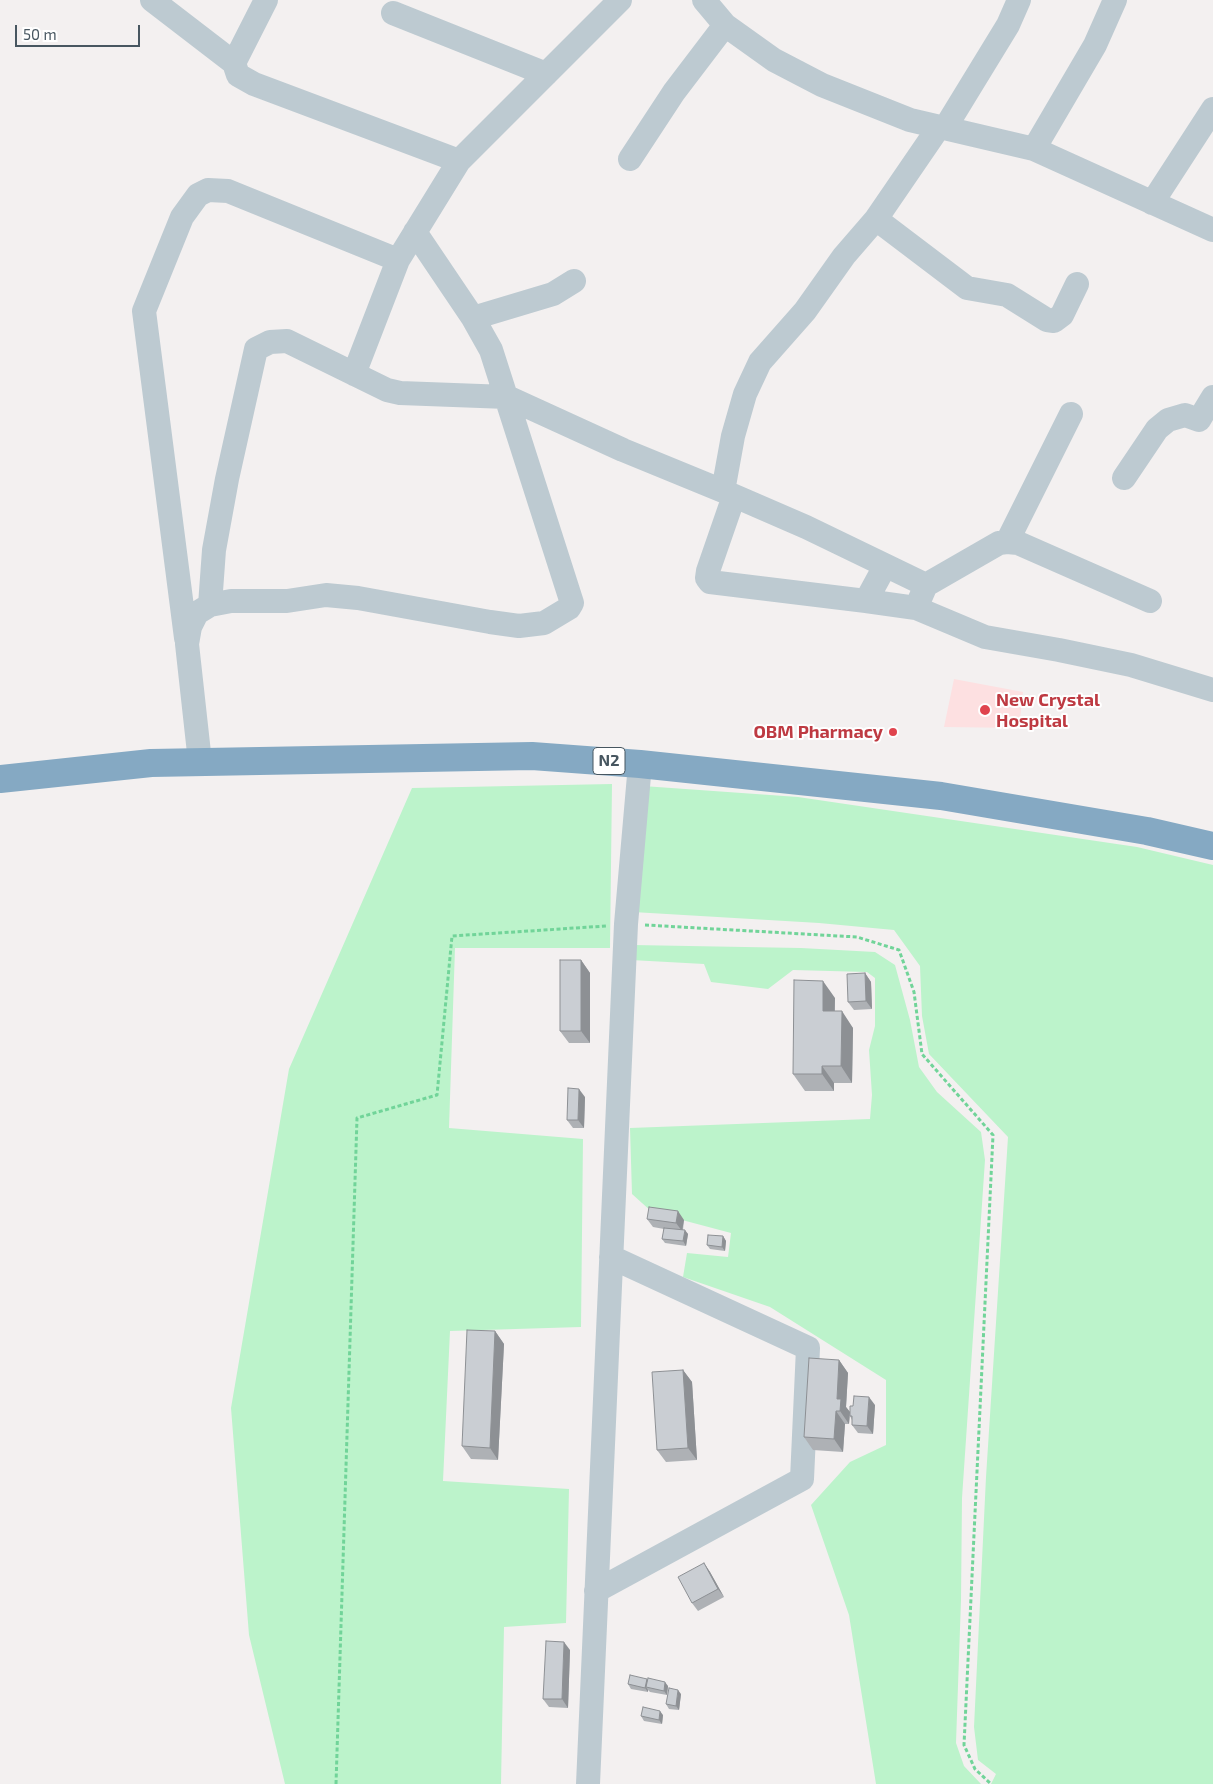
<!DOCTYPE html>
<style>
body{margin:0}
#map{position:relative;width:1213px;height:1784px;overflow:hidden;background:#f3f0f0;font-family:"Exo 2",sans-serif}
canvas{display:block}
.scale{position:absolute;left:15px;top:25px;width:125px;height:22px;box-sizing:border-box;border:2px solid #475660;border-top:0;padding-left:6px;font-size:15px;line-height:18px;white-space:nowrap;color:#475660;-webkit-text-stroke:4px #fff;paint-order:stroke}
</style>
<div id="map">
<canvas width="1213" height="1784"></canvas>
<div class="scale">50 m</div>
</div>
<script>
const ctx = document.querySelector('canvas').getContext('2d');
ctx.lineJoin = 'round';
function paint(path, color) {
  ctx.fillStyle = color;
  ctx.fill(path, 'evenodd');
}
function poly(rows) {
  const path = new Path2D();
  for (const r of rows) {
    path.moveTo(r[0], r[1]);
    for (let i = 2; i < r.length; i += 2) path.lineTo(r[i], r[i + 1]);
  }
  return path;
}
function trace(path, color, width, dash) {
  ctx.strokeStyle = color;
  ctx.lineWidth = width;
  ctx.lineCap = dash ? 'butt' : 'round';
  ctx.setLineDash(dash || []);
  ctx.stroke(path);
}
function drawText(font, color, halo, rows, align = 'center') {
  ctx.font = font + ' "Exo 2",sans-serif';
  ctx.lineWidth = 4;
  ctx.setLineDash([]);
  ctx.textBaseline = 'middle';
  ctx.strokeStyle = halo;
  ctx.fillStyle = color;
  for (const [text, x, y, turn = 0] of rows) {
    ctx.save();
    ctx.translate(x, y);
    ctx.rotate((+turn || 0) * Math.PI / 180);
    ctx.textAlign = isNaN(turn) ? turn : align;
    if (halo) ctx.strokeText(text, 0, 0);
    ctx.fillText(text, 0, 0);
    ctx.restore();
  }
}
paint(poly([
 [954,679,1023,692,1019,728,944,727]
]), '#fde0e1');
paint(poly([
 [612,784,610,948,455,948,449,1128,583,1139,581,1327,450,1331,443,1481,569,1489,566,1623,504,1627,501,1784,285,1784,249,1635,231,1408,289,1069,412,788],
 [643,786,798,797,1137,847,1213,865,1213,1784,991,1784,996,1774,978,1760,974,1727,986,1477,1008,1137,929,1054,922,1016,920,966,894,930,819,923,633,912],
 [633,945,801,948,875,952,895,965,910,1020,919,1067,937,1092,981,1132,985,1160,962,1498,961,1600,956,1743,964,1766,981,1784,876,1784,849,1615,811,1505,850,1462,886,1445,886,1380,770,1307,683,1277,687,1253,728,1257,731,1233,652,1212,632,1194,630,1128,870,1119,872,1095,869,1050,875,1026,875,978,867,972,793,970,768,989,711,982,704,964,631,960]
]), '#bcf3cb');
trace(poly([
 [645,925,857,937,899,950,914,992,922,1054,993,1135,964,1745,975,1769,991,1784],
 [336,1784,357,1118,437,1095,452,936,606,926]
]), '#71d499', 3, [4, 2.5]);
trace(poly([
 [152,0,234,63],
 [266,0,234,63,238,75,254,84,459,161],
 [704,0,725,25,774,60,822,85,910,120,1034,149,1095,45,1115,0],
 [393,13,546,74],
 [945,128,1008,25,1019,0],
 [1034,149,1213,230],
 [630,159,674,92,725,25],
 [1152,203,1213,109],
 [876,219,967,288,1007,295,1047,320,1054,321,1062,315,1077,284],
 [473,318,553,294,574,281],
 [354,374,398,260,459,161,620,0],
 [1124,478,1157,429,1168,420,1185,415,1199,420,1213,397],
 [723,491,733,436,745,394,760,362,805,311,844,256,876,219,939,127],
 [734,496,708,571,707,578,710,582,866,601,885,566],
 [1007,542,1071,414],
 [926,585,999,543,1007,542,1018,543,1150,601],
 [866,601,916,608],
 [210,605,214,550,227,479,256,349,270,342,287,341,387,390,400,393,507,397,623,450,723,491,806,527,926,585,916,608,985,637,1059,650,1131,665,1213,690],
 [186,638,144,311,182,217,198,195,208,190,228,191,398,260],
 [200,762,187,644,190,627,197,613,210,605,231,601,287,601,326,595,358,598,490,622,519,626,544,623,569,608,572,603,491,350,473,318,415,232],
 [596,1591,802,1479,808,1348,611,1257],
 [588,1784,626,924,640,764]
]), '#bdcad1', 24);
trace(poly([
 [0,779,151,763,532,756,640,764,941,796,1147,831,1213,846]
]), '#85a9c3', 28);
paint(poly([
 [581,960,590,973,590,1043,569,1043,560,1031],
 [865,973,871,982,872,1009,854,1010,848,1002],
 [835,998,835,1011,853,1028,852,1083,834,1083,834,1091,805,1091,793,1074],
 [585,1097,584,1128,573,1128,567,1120],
 [647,1219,684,1220,683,1230,688,1234,686,1246,665,1243,662,1239,664,1229,653,1227],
 [723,1236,726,1241,725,1251,710,1249,707,1245],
 [495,1331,504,1344,498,1460,471,1459,462,1446],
 [839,1360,848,1373,846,1407,850,1412,849,1424,845,1424,843,1452,813,1450,804,1437],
 [683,1370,692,1382,697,1460,666,1462,657,1450],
 [875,1405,873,1434,858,1433,852,1425,852,1420,850,1416,853,1406],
 [704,1563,710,1572,724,1597,698,1611,692,1603],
 [570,1650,568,1708,549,1707,543,1699],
 [647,1679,648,1680,668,1686,667,1695,650,1692,648,1690,648,1692,631,1689,628,1684],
 [681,1694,679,1710,669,1709,666,1704],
 [663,1715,662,1724,644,1721,641,1716]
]), '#aeb1b5');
paint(poly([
 [581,960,590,973,590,1043,581,1031],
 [865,973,871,982,872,1009,866,1001],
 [823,981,835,998,834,1027,823,1011],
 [842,1011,853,1028,852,1083,841,1066],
 [822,1066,834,1083,834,1091,822,1074],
 [579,1089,585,1097,584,1128,578,1120],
 [678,1211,684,1220,682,1231,676,1223],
 [685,1230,688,1234,686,1246,683,1241],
 [723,1236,726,1241,725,1251,722,1247],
 [495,1331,504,1344,498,1460,490,1448],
 [839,1360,848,1373,846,1407,850,1412,849,1424,840,1411,837,1399],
 [683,1370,692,1382,697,1460,688,1448],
 [869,1397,875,1405,873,1434,867,1426],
 [836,1411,845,1424,843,1452,834,1439],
 [704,1563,710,1572,724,1597,718,1589],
 [564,1642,570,1650,568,1708,562,1699],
 [647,1679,650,1683,646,1687,648,1690,648,1692,645,1688],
 [665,1682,668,1686,667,1695,664,1691],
 [678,1690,681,1694,679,1710,676,1706],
 [660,1711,663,1715,662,1724,659,1720]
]), '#8d9094');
const building = poly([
 [560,960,581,960,581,1031,560,1031,560,960],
 [865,973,866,1001,848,1002,847,974,865,973],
 [794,980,823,981,823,1011,842,1011,841,1066,822,1066,822,1074,793,1074,794,980],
 [568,1088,579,1089,578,1120,567,1120,568,1088],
 [649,1207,678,1211,676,1223,647,1219,649,1207],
 [664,1228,685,1230,683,1241,662,1239,664,1228],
 [708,1235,723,1236,722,1247,707,1245,708,1235],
 [467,1330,495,1331,490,1448,462,1446,467,1330],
 [809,1358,839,1360,837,1399,841,1399,840,1411,836,1411,834,1439,804,1437,809,1358],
 [683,1370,688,1448,657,1450,652,1372,683,1370],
 [854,1396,869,1397,867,1426,852,1425,852,1416,850,1416,850,1406,853,1406,854,1396],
 [704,1563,718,1589,692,1603,678,1577,704,1563],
 [546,1641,564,1642,562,1699,543,1699,546,1641],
 [630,1675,647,1679,645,1688,628,1684,630,1675],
 [648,1678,665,1682,664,1691,646,1687,648,1678],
 [669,1688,678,1690,676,1706,666,1704,669,1688],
 [643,1707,660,1711,659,1720,641,1716,643,1707]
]);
paint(building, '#caced3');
trace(building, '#8d9094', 1);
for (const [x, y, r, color] of [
 [985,710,6,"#e0444e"],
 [893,732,5,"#e0444e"]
]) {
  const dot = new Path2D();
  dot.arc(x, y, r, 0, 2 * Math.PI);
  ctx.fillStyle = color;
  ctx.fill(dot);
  trace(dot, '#fff', 2);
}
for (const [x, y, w] of [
 [609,761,32]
]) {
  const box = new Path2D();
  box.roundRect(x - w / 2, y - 13.5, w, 27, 4);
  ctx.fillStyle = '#fff';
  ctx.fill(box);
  trace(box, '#475660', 1);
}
drawText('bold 16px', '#475660', null, [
 ["N2",609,761]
]);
drawText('bold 18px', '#be3a42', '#fff', [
 ["New Crystal",996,700],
 ["Hospital",996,721],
 ["OBM Pharmacy",883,732,"right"]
], 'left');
</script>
